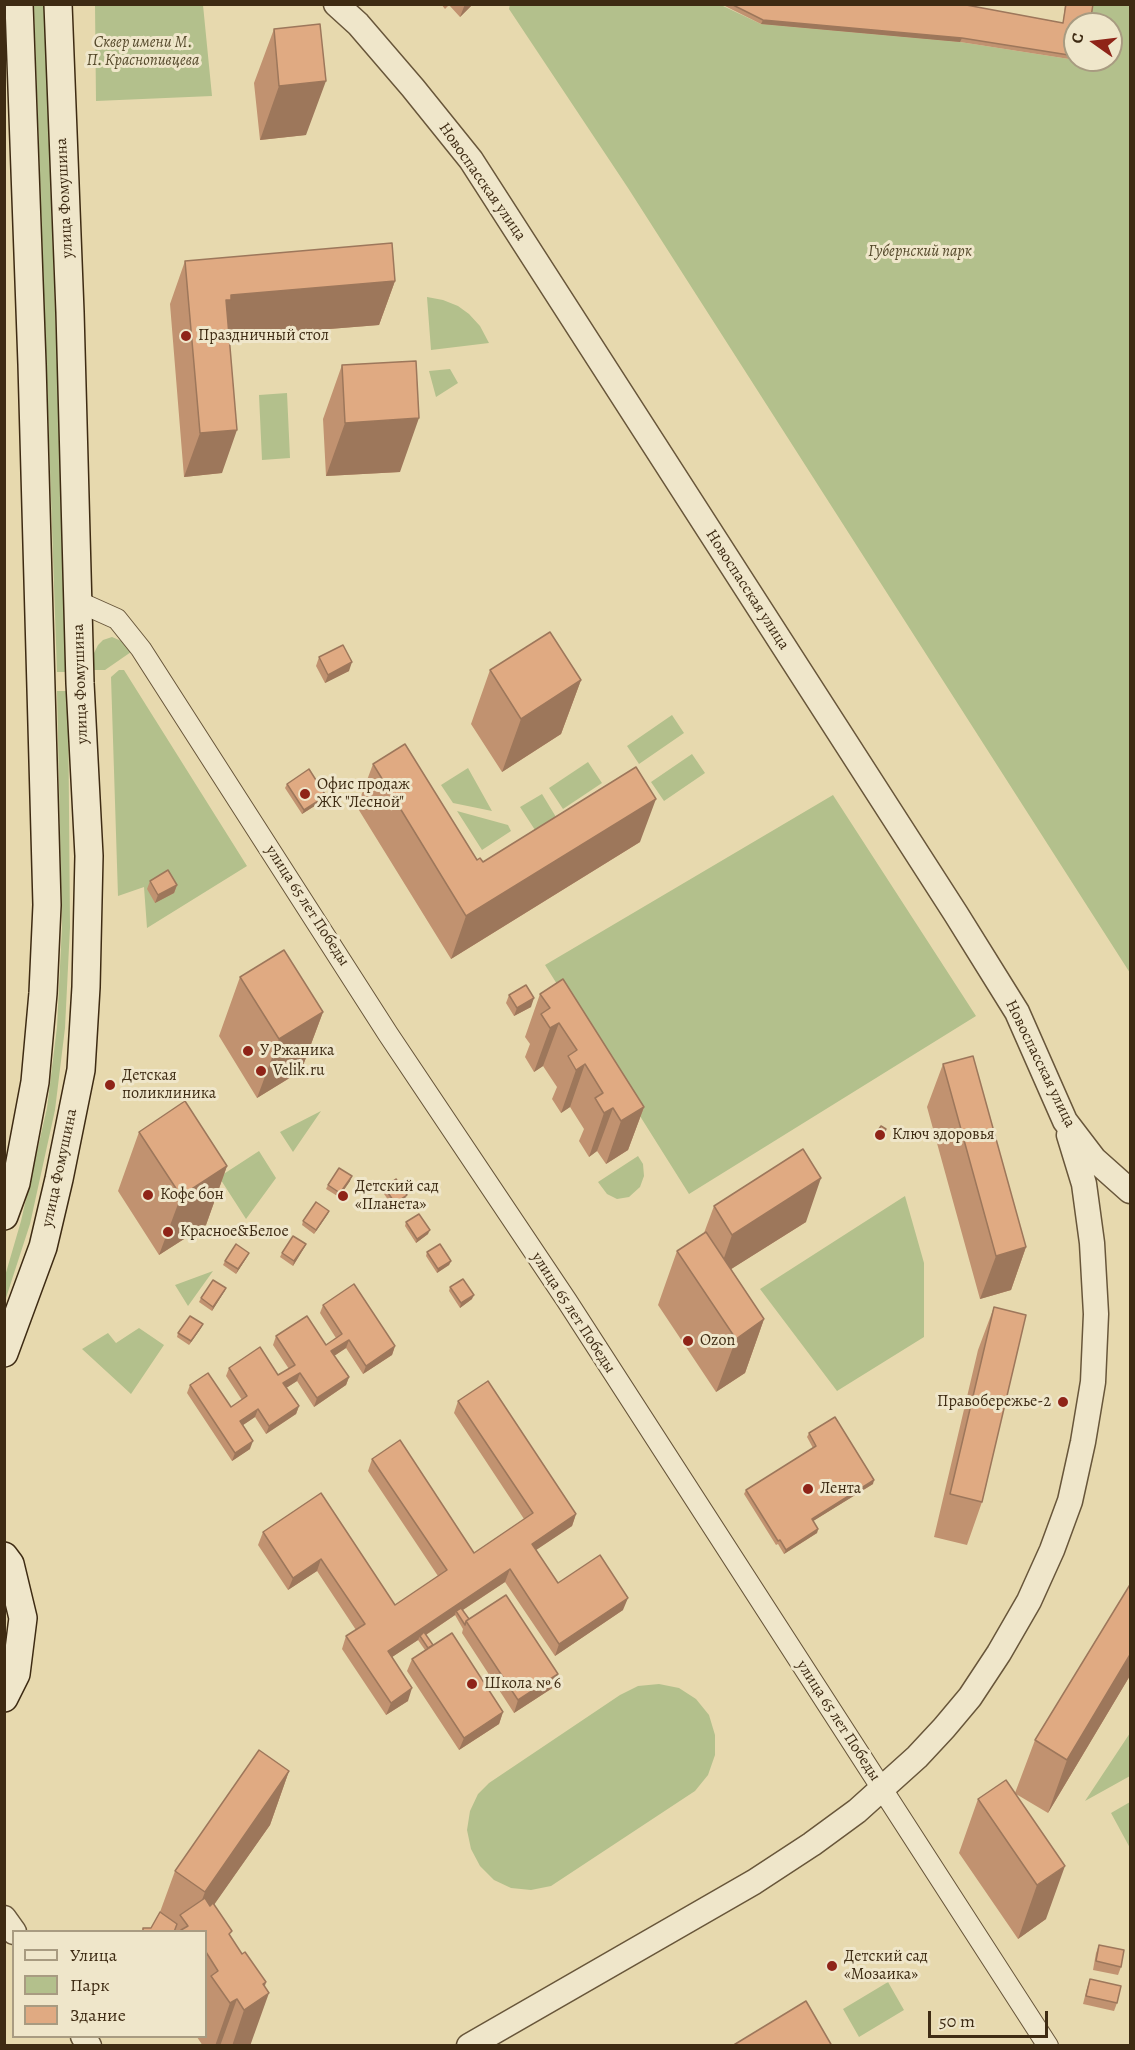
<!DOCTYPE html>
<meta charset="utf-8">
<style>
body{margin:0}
#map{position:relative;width:1135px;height:2050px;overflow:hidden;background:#e7d9ae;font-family:Alegreya,serif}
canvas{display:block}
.frame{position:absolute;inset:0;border:6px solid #3e2b13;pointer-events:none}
.legend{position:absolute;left:12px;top:1930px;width:195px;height:108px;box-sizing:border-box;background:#efe6ca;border:2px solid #a89b81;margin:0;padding:8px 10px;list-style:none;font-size:18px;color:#3e2b13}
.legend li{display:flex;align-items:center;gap:12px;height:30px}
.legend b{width:30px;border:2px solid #a89b81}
.north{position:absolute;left:1063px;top:12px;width:60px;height:60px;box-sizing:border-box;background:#efe6ca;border:2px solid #a89b81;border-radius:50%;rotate:284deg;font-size:16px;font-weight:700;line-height:24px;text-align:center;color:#3e2b13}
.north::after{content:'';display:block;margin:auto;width:21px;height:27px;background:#8f2418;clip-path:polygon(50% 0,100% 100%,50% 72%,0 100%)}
.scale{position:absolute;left:928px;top:2011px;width:120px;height:27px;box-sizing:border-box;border:3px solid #3e2b13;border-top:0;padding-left:8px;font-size:18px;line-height:21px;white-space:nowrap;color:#3e2b13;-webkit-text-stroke:4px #efe6ca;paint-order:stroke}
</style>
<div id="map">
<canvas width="1135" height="2050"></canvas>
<div class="frame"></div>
<ul class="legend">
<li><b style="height:8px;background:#efe6ca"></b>Улица</li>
<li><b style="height:16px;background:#b3c08c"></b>Парк</li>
<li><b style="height:16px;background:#e0aa82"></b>Здание</li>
</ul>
<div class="north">С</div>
<div class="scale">50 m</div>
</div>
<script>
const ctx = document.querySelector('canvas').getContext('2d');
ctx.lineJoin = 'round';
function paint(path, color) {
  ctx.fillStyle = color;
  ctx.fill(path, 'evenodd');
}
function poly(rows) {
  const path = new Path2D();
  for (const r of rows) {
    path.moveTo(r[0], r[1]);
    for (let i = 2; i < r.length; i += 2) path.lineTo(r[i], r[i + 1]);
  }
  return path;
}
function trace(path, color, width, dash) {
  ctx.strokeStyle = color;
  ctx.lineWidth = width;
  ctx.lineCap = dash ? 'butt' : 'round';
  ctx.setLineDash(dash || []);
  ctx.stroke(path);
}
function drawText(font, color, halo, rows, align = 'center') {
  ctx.font = font + ' Alegreya,serif';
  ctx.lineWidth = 6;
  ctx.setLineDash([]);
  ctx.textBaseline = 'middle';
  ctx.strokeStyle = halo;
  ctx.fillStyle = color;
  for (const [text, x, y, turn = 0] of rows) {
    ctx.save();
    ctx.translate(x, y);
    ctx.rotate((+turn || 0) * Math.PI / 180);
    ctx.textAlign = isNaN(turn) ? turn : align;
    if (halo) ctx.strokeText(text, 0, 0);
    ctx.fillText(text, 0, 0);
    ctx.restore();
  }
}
paint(poly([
 [510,4,721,5,761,24,960,42,1082,61,1111,60,1111,24,1089,24,1093,5,1130,5,1130,973,628,188,509,9],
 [34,5,44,5,68,672,57,672],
 [95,5,203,5,212,96,96,101],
 [427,297,443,300,458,306,469,314,480,326,489,343,431,350],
 [450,369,458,383,436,397,429,371],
 [287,393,290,458,262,460,259,395],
 [112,637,124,642,131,652,105,670,93,670,93,655,98,645,103,640],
 [119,670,124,670,247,866,147,928,144,887,118,896,111,677],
 [57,691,68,691,70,927,65,1028,55,1110,30,1224,5,1301,5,1276,21,1221,47,1108,57,1027,62,926],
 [672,715,684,733,639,764,627,746],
 [692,754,705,773,664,801,651,782],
 [588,762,602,783,563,809,549,788],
 [468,768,492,811,453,803,441,785],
 [542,794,556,817,535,830,520,807],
 [833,795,976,1016,689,1194,545,965],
 [457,811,508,825,511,831,482,850],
 [321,1111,293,1152,280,1132],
 [259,1151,276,1178,246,1219,219,1177],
 [638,1156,643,1164,644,1176,640,1187,629,1197,617,1199,607,1194,598,1182],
 [905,1196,924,1263,924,1337,837,1391,760,1289],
 [213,1271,188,1306,175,1285],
 [139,1328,164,1345,131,1394,82,1349,108,1333,116,1343],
 [659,1684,679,1688,696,1699,709,1715,715,1735,715,1755,708,1775,695,1791,551,1886,531,1890,511,1888,494,1880,480,1866,471,1849,467,1830,470,1811,478,1794,489,1783,620,1695,638,1686],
 [1130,1733,1130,1776,1085,1801],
 [1130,1802,1130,1848,1111,1813],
 [888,1982,904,2010,859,2037,843,2009]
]), '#b3c08c');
const minor = poly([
 [79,602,117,619,141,649,388,1034,567,1301,1048,2046]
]);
const tertiary = poly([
 [336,4,358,24,413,88,471,160,956,914,1017,1012,1065,1121,1094,1159,1130,1191],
 [4,1918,14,1932],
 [83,2036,89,2046],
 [469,2046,754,1882,812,1844,857,1811,917,1757,944,1728,970,1697,999,1653,1029,1601,1052,1550,1070,1501,1083,1442,1093,1382,1096,1314,1092,1243,1084,1184,1069,1135]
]);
const secondary = poly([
 [4,1216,16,1183,35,1082,43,993,47,905,32,364,19,4],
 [4,1353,43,1247,59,1179,81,1070,86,987,89,856,80,683,70,312,58,4],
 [4,1556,10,1564,23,1618,16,1674,4,1698]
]);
trace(minor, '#68563a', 22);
trace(tertiary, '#68563a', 27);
trace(secondary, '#3e2b13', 30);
trace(minor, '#efe6ca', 20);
trace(tertiary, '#efe6ca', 24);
trace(secondary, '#efe6ca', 27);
paint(poly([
 [441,4,473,4,460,17,449,5,445,9],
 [721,4,961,4,1063,23,1065,4,1093,4,1075,24,1075,60,1082,60,1082,61,960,42,761,24],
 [274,29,306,135,260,140,254,83],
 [185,261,395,281,379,325,229,337,222,473,184,477,170,304],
 [342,365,400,472,326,476,323,419],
 [319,657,349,671,325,683,316,666],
 [490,670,581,680,561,734,502,772,471,724],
 [373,764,477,860,483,862,640,842,451,959,357,807],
 [287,784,326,796,324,800,302,814,285,788],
 [150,881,177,885,174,893,155,903,147,889],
 [240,977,323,1012,301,1071,257,1098,219,1036],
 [540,994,644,1107,628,1150,606,1164,597,1151,589,1157,579,1141,584,1129,570,1107,561,1113,552,1099,557,1087,543,1066,534,1072,525,1057,530,1044,525,1037],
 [509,995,531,1007,514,1016,506,1003],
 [943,1064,1026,1247,1011,1290,980,1299,927,1107],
 [886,1129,882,1139,878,1139,876,1136,877,1132],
 [139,1132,227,1166,206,1225,159,1255,118,1191],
 [350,1181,339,1197,326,1189,328,1185],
 [384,1187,405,1199,393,1207,382,1191],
 [714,1206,806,1222,731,1269,764,1319,745,1373,716,1392,658,1305,677,1251,704,1233],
 [329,1211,327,1215,314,1234,302,1225,303,1221],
 [406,1222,428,1234,416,1243,405,1226],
 [306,1244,304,1248,293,1266,280,1257,282,1253],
 [427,1252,451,1261,449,1265,437,1273,426,1256],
 [247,1257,236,1274,223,1265,225,1261],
 [450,1287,472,1299,460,1308,449,1291],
 [226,1288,224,1292,212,1311,199,1302,201,1298],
 [323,1305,395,1346,392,1355,363,1374,346,1348,334,1356,349,1377,346,1385,314,1407,297,1381,286,1388,299,1406,296,1414,266,1434,255,1417,243,1425,250,1449,232,1461,187,1393,190,1385,231,1407,242,1400,226,1376,229,1368,278,1375,289,1369,273,1345,276,1336,326,1345,336,1338,320,1313],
 [994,1307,982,1502,967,1545,934,1537,978,1350],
 [201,1328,189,1345,177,1337,178,1333],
 [458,1401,576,1514,572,1526,536,1550,558,1583,623,1610,555,1656,505,1582,463,1610,469,1619,558,1674,554,1687,514,1713,462,1633,463,1629,455,1615,426,1635,433,1645,503,1712,499,1724,459,1750,407,1671,412,1659,425,1650,418,1640,392,1657,408,1701,386,1715,342,1649,346,1636,356,1630,317,1571,288,1590,258,1545,263,1532,321,1493,395,1605,438,1576,368,1471,372,1459,474,1553,524,1519,454,1413],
 [809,1433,873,1484,813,1521,818,1529,817,1533,784,1554,778,1544,776,1545,744,1494,746,1490,813,1448,807,1437],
 [1131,1583,1131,1674,1048,1813,1016,1794,1046,1919,1018,1939,959,1853,978,1799,1015,1793,1035,1740],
 [289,1771,270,1825,214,1904,230,1936,242,1954,266,1982,250,2046,203,2046,197,2037,206,2037,206,1932,142,1932,143,1928,151,1928,160,1912,175,1871],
 [1099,1945,1121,1967,1118,1975,1093,1970,1096,1953],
 [1090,1979,1117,2003,1114,2011,1083,2004,1087,1988]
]), '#c19270');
paint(poly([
 [465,4,473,4,460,17],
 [763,20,962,38,960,42,761,24],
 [326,81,306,135,260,140,279,86],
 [395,281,379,325,217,338,226,300,231,295],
 [419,418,400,472,326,476,345,423],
 [237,430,222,473,184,477,200,433],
 [352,662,349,671,325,683,328,675],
 [581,680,561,734,502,772,521,719],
 [326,796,324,800,302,814,304,810],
 [656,799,640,842,451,959,466,916],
 [177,885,174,893,155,903,158,895],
 [534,998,531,1007,514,1016,517,1008],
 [323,1012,301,1071,257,1098,279,1039],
 [559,1023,543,1066,534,1072,550,1028],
 [585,1064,570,1107,561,1113,576,1070],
 [644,1107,628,1150,606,1164,621,1121],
 [613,1108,597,1151,589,1157,604,1113],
 [879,1135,883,1135,882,1139,878,1139],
 [227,1166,206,1225,159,1255,181,1196],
 [352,1176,350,1181,339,1197,340,1193],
 [821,1178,806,1222,717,1278,732,1235],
 [407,1195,405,1199,393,1207,395,1203],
 [329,1211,327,1215,314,1234,316,1230],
 [430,1230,428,1234,416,1243,417,1239],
 [306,1244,304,1248,293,1266,294,1261],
 [1026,1247,1011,1290,980,1299,996,1256],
 [249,1253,247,1257,236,1274,238,1269],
 [451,1261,449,1265,437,1273,438,1269],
 [226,1288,224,1292,212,1311,213,1307],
 [474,1295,472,1299,460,1308,461,1303],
 [764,1319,745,1373,716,1392,736,1339],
 [203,1324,201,1328,189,1345,191,1341],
 [349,1340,346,1348,328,1360,331,1351],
 [395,1346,392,1355,363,1374,366,1366],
 [300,1373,297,1381,280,1392,283,1383],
 [349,1377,346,1385,314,1407,317,1398],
 [299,1406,296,1414,266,1434,269,1426],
 [258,1409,255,1417,237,1429,240,1421],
 [253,1441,250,1449,232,1461,235,1453],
 [874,1480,873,1484,810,1523,812,1519],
 [576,1514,572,1526,527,1556,532,1544],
 [818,1529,817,1533,784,1554,786,1550],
 [321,1559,317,1571,288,1590,293,1578],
 [510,1569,505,1582,458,1613,456,1611,455,1615,421,1638,420,1636,418,1640,383,1663,388,1651],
 [628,1598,623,1610,555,1656,559,1644],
 [1131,1653,1131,1674,1048,1813,1067,1760],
 [558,1674,554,1687,514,1713,518,1700],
 [412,1688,408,1701,386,1715,391,1703],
 [503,1712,499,1724,459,1750,464,1738],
 [289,1771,270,1825,195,1932,190,1932,205,1892],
 [1065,1866,1046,1919,1018,1939,1037,1885],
 [266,1982,259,2000,269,1993,250,2046,232,2046,244,2010,263,1984],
 [237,1999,220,2046,215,2046,230,2003]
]), '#9d775b');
const building = poly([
 [731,4,961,4,1063,23,1066,4,1093,4,1090,24,1075,24,1075,56,962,38,763,20,731,4],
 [320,24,326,81,279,86,274,29,320,24],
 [392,243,395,281,231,295,231,300,226,300,237,430,200,433,185,261,392,243],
 [416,361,419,418,345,423,342,365,416,361],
 [550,632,581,680,521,719,490,670,550,632],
 [343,645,352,662,328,675,319,657,343,645],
 [405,744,477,860,480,858,483,862,636,767,656,799,466,916,373,764,405,744],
 [309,769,326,796,304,810,287,784,309,769],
 [168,870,177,885,158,895,150,881,168,870],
 [284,950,323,1012,279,1039,240,977,284,950],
 [563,979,644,1107,621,1121,613,1108,604,1113,595,1098,603,1093,585,1064,576,1070,568,1056,577,1050,559,1023,550,1028,541,1014,550,1008,540,994,563,979],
 [526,985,534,998,517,1008,509,995,526,985],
 [973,1056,1026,1247,996,1256,943,1064,973,1056],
 [185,1101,227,1166,181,1196,139,1132,185,1101],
 [881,1126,886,1129,883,1135,879,1135,877,1132,881,1126],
 [803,1149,821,1178,732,1235,714,1206,803,1149],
 [339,1168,352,1176,340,1193,328,1185,339,1168],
 [396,1179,407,1195,395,1203,384,1187,396,1179],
 [316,1202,329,1211,316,1230,303,1221,316,1202],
 [419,1214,430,1230,417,1239,406,1222,419,1214],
 [706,1232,764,1319,736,1339,677,1251,706,1232],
 [293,1236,306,1244,294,1261,282,1253,293,1236],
 [236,1244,249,1253,238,1269,225,1261,236,1244],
 [440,1244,451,1261,438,1269,427,1252,440,1244],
 [463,1279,474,1295,461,1303,450,1287,463,1279],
 [213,1280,226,1288,213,1307,201,1298,213,1280],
 [354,1284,395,1346,366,1366,349,1340,331,1351,349,1377,317,1398,300,1373,283,1383,299,1406,269,1426,258,1409,240,1421,253,1441,235,1453,190,1385,208,1373,231,1407,247,1396,229,1368,260,1347,278,1375,295,1365,276,1336,307,1316,326,1345,342,1334,323,1305,354,1284],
 [994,1307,1026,1315,982,1502,950,1494,994,1307],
 [190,1316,203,1324,191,1341,178,1333,190,1316],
 [488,1381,576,1514,532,1544,558,1583,600,1555,628,1598,559,1644,510,1569,388,1651,412,1688,391,1703,346,1636,365,1624,321,1559,293,1578,263,1532,321,1493,395,1605,447,1570,372,1459,400,1440,474,1553,533,1513,458,1401,488,1381],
 [835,1417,874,1480,812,1519,818,1529,786,1550,780,1540,778,1541,746,1490,816,1446,809,1433,835,1417],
 [1131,1583,1131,1653,1067,1760,1035,1740,1131,1583],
 [506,1595,558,1674,518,1700,466,1621,506,1595],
 [461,1608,469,1619,466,1621,465,1625,456,1611,461,1608],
 [424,1632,433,1645,428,1648,420,1636,424,1632],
 [452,1633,503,1712,464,1738,412,1659,452,1633],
 [259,1750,289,1771,205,1892,175,1871,259,1750],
 [1006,1780,1065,1866,1037,1885,978,1799,1006,1780],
 [205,1898,210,1906,213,1903,232,1931,229,1934,242,1954,245,1952,266,1982,263,1984,269,1993,244,2010,237,1999,230,2003,211,1976,218,1971,206,1952,206,1932,182,1932,181,1930,188,1926,180,1915,205,1898],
 [160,1912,177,1924,174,1932,143,1932,143,1928,151,1928,160,1912],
 [1099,1945,1124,1950,1121,1967,1096,1961,1099,1945],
 [1090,1979,1121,1986,1117,2003,1086,1996,1090,1979],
 [806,2001,832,2046,732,2046,806,2001]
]);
paint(building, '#e0aa82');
trace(building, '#9d775b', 1.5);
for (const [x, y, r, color] of [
 [186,336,6,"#8f2418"],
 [305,794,6,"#8f2418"],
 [248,1051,6,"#8f2418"],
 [261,1071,6,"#8f2418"],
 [110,1085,6,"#8f2418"],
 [880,1135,6,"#8f2418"],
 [148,1195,6,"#8f2418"],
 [343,1196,6,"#8f2418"],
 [168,1232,6,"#8f2418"],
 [688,1341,6,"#8f2418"],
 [1063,1402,6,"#8f2418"],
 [808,1489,6,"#8f2418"],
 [472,1684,6,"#8f2418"],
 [832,1966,6,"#8f2418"]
]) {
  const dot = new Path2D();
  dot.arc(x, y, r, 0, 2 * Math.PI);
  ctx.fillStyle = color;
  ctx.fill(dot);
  trace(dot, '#efe6ca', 2);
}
drawText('italic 16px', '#55492b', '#efe6ca', [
 ["Сквер имени М.",143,43],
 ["П. Краснопивцева",143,61],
 ["Губернский парк",920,252]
]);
drawText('16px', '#3e2b13', '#efe6ca', [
 ["Новоспасская улица",482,182,55],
 ["улица Фомушина",65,198,-93],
 ["Новоспасская улица",747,590,57],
 ["улица Фомушина",81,684,-92],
 ["улица 65 лет Победы",307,906,57],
 ["Новоспасская улица",1040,1064,64],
 ["улица Фомушина",60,1168,-78],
 ["улица 65 лет Победы",573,1313,57],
 ["улица 65 лет Победы",838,1721,57]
]);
drawText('16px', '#3e2b13', '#efe6ca', [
 ["Праздничный стол",198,336],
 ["Офис продаж",317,785],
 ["ЖК \"Лесной\"",317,803],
 ["У Ржаника",260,1051],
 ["Velik.ru",273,1071],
 ["Детская",122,1076],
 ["поликлиника",122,1094],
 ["Ключ здоровья",892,1135],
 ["Детский сад",355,1187],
 ["«Планета»",355,1205],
 ["Кофе бон",160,1195],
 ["Красное&Белое",180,1232],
 ["Ozon",700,1341],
 ["Правобережье-2",1051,1402,"right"],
 ["Лента",820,1489],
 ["Школа № 6",484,1684],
 ["Детский сад",844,1957],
 ["«Мозаика»",844,1975]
], 'left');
</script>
